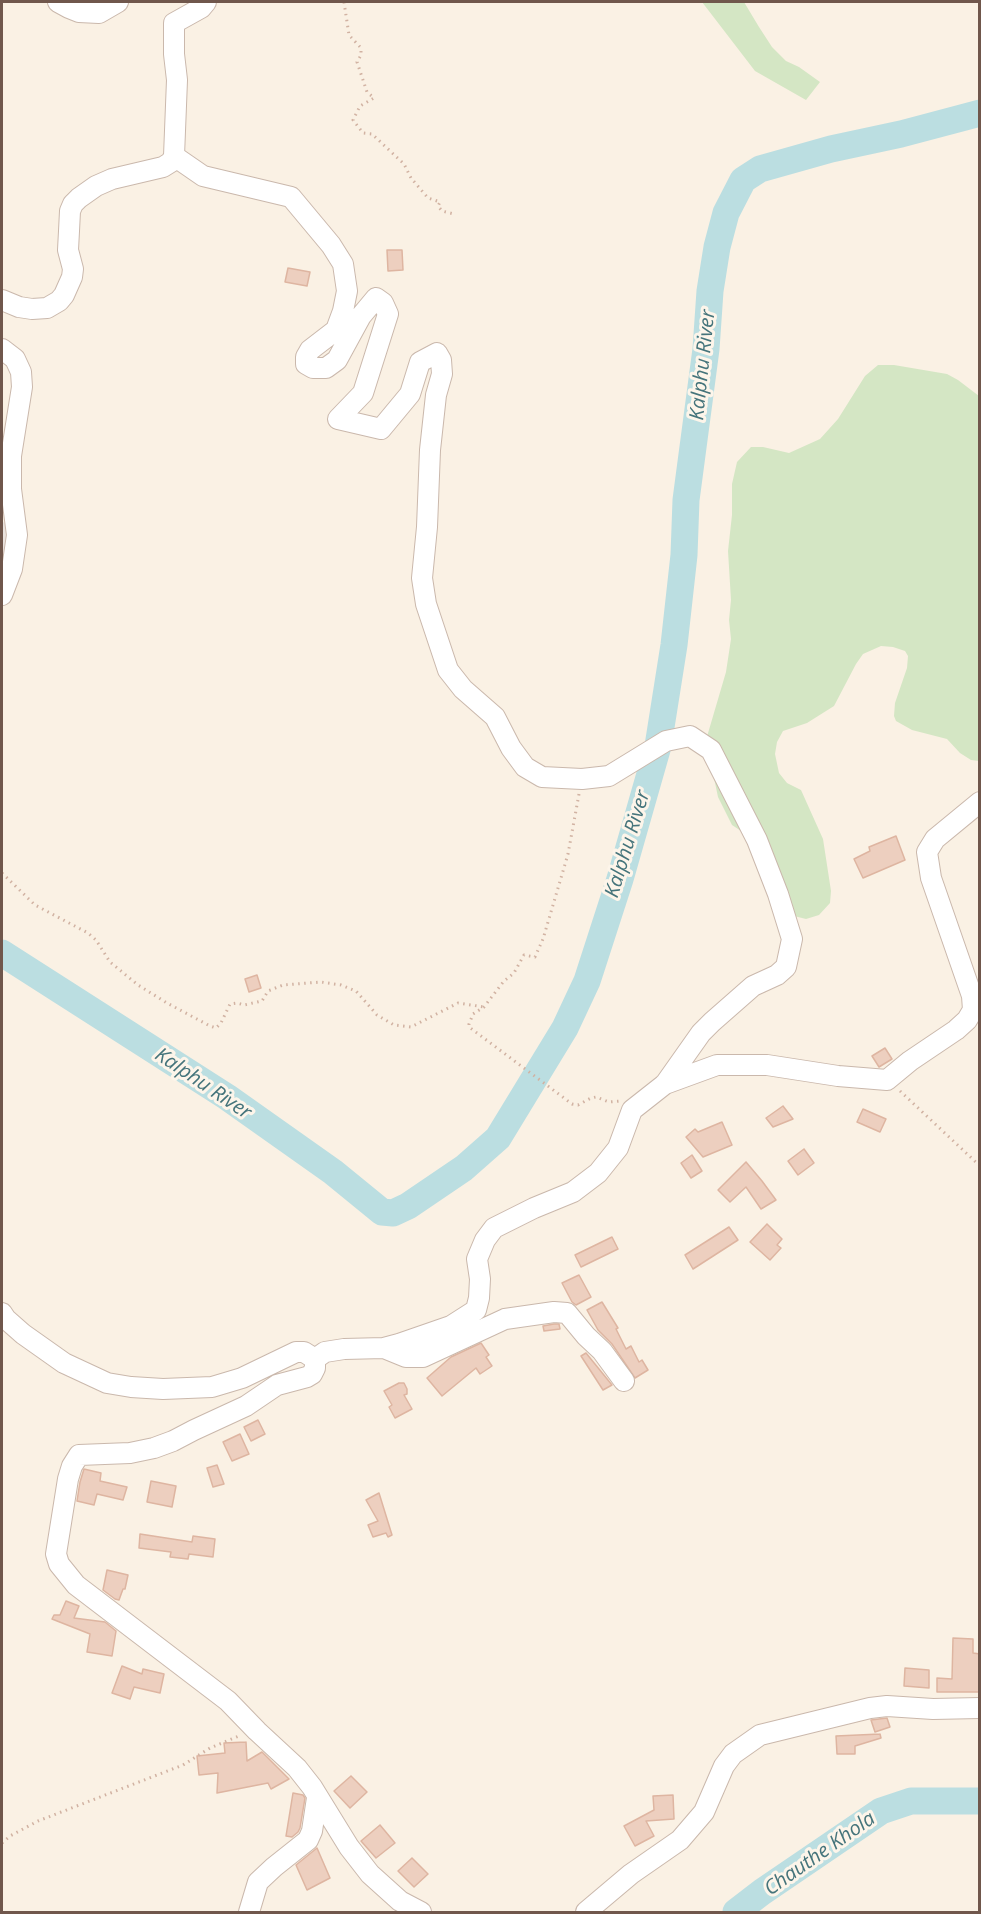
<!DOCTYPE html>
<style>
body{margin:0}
#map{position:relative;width:981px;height:1914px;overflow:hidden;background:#faf1e4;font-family:"Open Sans",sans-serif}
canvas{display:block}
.frame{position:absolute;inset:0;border:3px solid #70574c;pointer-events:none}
</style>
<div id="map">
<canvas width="981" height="1914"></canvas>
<div class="frame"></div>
</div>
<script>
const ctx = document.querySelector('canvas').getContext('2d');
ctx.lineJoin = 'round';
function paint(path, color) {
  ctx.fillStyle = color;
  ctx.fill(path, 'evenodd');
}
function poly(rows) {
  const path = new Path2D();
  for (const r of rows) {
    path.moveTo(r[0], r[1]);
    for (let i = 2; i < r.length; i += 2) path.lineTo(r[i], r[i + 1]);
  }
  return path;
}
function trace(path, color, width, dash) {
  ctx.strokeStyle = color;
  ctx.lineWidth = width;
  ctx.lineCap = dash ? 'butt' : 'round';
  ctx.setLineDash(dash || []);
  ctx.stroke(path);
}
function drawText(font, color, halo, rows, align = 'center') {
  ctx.font = font + ' "Open Sans",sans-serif';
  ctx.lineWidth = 6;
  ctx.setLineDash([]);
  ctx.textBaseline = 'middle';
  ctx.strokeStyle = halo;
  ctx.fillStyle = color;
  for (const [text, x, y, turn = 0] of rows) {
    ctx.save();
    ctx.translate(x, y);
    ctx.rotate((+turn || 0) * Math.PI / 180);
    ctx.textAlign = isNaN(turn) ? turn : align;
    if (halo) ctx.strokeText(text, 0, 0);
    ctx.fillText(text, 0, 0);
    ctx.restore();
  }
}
paint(poly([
 [2,522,6,523,14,533,2,584]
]), '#eae3de');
paint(poly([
 [702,2,744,2,759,27,772,47,786,61,799,67,820,82,806,100,755,71],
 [878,365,894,365,947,374,958,380,979,396,979,761,971,760,960,753,947,739,912,730,896,721,894,716,895,703,907,668,908,656,905,651,893,647,881,646,863,654,856,664,834,706,807,723,783,731,777,742,775,754,779,773,787,783,801,790,823,839,831,891,830,903,819,915,806,919,794,916,744,833,732,825,718,797,706,740,726,672,731,639,729,620,731,600,728,551,732,515,732,484,737,462,751,447,763,447,789,453,820,439,838,419,865,376]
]), '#d4e6c4');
trace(poly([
 [2,953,227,1097,333,1172,382,1212,393,1213,408,1206,464,1168,498,1138,565,1028,587,981,620,879,658,746,674,645,684,555,686,500,706,349,710,291,717,247,726,213,743,180,760,169,831,149,901,134,980,113],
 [736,1912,762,1892,881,1811,911,1801,980,1801]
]), '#bbdee1', 27);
const building = poly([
 [387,250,402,250,403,270,388,271,387,250],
 [288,268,310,272,307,286,285,282,288,268],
 [896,836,905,860,863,878,854,859,870,851,869,847,896,836],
 [257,975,261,988,249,992,245,979,257,975],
 [885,1048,892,1059,879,1067,872,1056,885,1048],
 [783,1106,793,1119,773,1127,766,1118,783,1106],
 [863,1109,886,1119,880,1132,857,1122,863,1109],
 [722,1122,732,1145,703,1157,686,1137,695,1129,698,1132,722,1122],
 [804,1149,814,1163,798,1175,788,1161,804,1149],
 [692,1155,702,1171,691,1178,681,1163,692,1155],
 [746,1162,762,1181,776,1200,761,1209,746,1187,730,1202,718,1190,746,1162],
 [767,1224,782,1239,777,1245,781,1248,770,1260,750,1242,767,1224],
 [729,1227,738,1240,693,1269,685,1255,729,1227],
 [612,1237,618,1249,581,1267,575,1255,612,1237],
 [579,1275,591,1297,576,1305,572,1302,562,1283,579,1275],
 [602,1302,618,1328,616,1329,626,1349,631,1346,639,1362,642,1360,648,1370,635,1378,612,1344,598,1330,587,1310,602,1302],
 [554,1324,559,1324,560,1329,544,1331,543,1326,554,1324],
 [481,1343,489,1355,486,1357,492,1366,480,1374,476,1368,442,1396,427,1378,451,1357,481,1343],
 [586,1353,612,1385,603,1390,581,1356,586,1353],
 [399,1383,404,1383,407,1389,407,1394,404,1395,412,1409,395,1418,389,1407,392,1405,384,1391,399,1383],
 [258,1420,265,1434,251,1441,244,1427,258,1420],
 [240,1434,249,1454,232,1461,223,1442,240,1434],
 [217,1465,224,1484,213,1487,207,1468,217,1465],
 [84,1469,101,1473,100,1481,127,1487,123,1500,97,1494,94,1505,77,1501,80,1482,84,1469],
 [151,1481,176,1486,172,1507,147,1502,151,1481],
 [379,1493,392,1535,388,1537,386,1533,373,1537,368,1525,378,1521,366,1500,379,1493],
 [140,1534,192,1542,193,1536,215,1539,213,1557,189,1554,188,1559,170,1557,171,1552,139,1548,140,1534],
 [107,1570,128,1575,125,1589,123,1589,119,1600,115,1599,103,1590,107,1570],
 [66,1601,79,1606,74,1618,105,1622,116,1631,112,1656,87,1652,90,1634,52,1619,54,1615,60,1615,66,1601],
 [953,1638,973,1639,973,1653,980,1654,980,1692,937,1692,937,1678,952,1679,953,1638],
 [122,1666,142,1674,143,1669,164,1674,160,1693,134,1687,130,1699,112,1693,122,1666],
 [905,1668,929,1670,929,1688,904,1686,905,1668],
 [887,1718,890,1727,875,1732,871,1720,887,1718],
 [880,1734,881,1738,855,1746,855,1754,837,1754,836,1736,880,1734],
 [246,1742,247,1761,262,1752,289,1779,271,1789,268,1783,217,1793,218,1773,199,1775,197,1756,225,1753,224,1743,246,1742],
 [351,1776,367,1792,350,1808,334,1791,351,1776],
 [293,1793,303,1795,305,1798,300,1828,298,1832,292,1837,286,1836,293,1793],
 [673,1795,674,1819,646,1821,654,1836,635,1846,624,1826,654,1810,653,1796,673,1795],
 [380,1825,395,1843,376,1858,361,1841,380,1825],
 [317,1848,330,1878,307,1890,296,1865,317,1848],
 [412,1858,428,1874,414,1887,398,1871,412,1858]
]);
paint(building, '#edcfbf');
trace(building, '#deb5a1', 1.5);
const minor = poly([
 [58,2,69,8,79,12,99,13,118,2],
 [206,2,201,8,174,23,174,54,177,80,174,156,203,176,291,197,331,245,343,264,347,291,343,311,336,330,310,350,306,357,306,364,313,368,326,368,337,360,361,316,376,298,383,303,388,314,363,393,338,419,381,429,410,394,420,362,437,353,441,360,442,374,436,395,430,450,427,527,422,578,426,604,448,670,463,689,495,717,511,748,525,767,542,777,582,779,609,776,666,741,690,736,711,750,757,840,778,894,792,939,786,967,777,975,753,986,712,1022,701,1033,665,1084,632,1110,618,1148,598,1173,573,1192,534,1208,494,1228,485,1240,477,1259,480,1279,479,1298,476,1310,451,1326,399,1344,384,1348,344,1349,325,1352,315,1359],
 [2,300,19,307,32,309,47,308,59,301,64,295,72,277,73,269,68,250,69,231,70,211,73,204,79,198,96,186,112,179,163,167,171,162,174,156],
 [2,349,15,359,21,372,22,387,11,456,11,489,17,535,12,569,2,595],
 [665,1084,717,1065,767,1065,838,1076,887,1080,910,1061,956,1030,967,1020,973,1010,972,996,931,878,927,852,935,839,980,802],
 [2,1313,6,1319,23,1334,64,1363,107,1383,131,1387,163,1389,212,1387,242,1378,296,1352,304,1352,315,1359],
 [384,1348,406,1357,423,1357,505,1319,554,1312,567,1313,586,1336,602,1351,624,1381],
 [315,1359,315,1368,312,1374,307,1377,277,1385,246,1406,194,1430,173,1441,154,1448,130,1453,79,1455,72,1466,68,1479,56,1554,59,1564,76,1585,228,1701,257,1731,297,1768,312,1787,349,1847,370,1874,400,1901,421,1912],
 [249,1912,258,1882,274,1867,308,1840,312,1831,317,1798],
 [586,1912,631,1874,680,1840,704,1812,724,1766,733,1754,760,1735,870,1708,887,1706,933,1709,980,1708]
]);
trace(minor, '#cab8ac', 22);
trace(poly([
 [344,2,349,35,361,48,361,55,357,62,367,92,374,98,360,106,353,120,363,133,372,134,404,164,411,178,428,198,440,202,438,206,442,211,454,214],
 [579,794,568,854,543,939,535,957,524,955,514,973,504,981,484,1007,473,1014,469,1024,469,1027,572,1104,578,1105,591,1098,596,1097,609,1102,620,1101],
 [2,873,35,905,88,933,96,940,110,962,138,985,167,1003,210,1026,216,1028,221,1023,230,1004,237,1003,244,1005,262,1001,268,991,283,985,321,982,341,985,356,991,377,1015,394,1025,411,1027,458,1003,484,1007],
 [900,1091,980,1166],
 [2,1843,10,1836,38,1821,183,1765,210,1748,239,1736]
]), '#d1b2a2', 3, [1.5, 4.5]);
trace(minor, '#fff', 20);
drawText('italic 20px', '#45747b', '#fdf5ea', [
 ["Kalphu River",703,365,-84],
 ["Kalphu River",628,844,-73],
 ["Kalphu River",203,1084,34],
 ["Chauthe Khola",820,1854,-35]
]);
</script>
